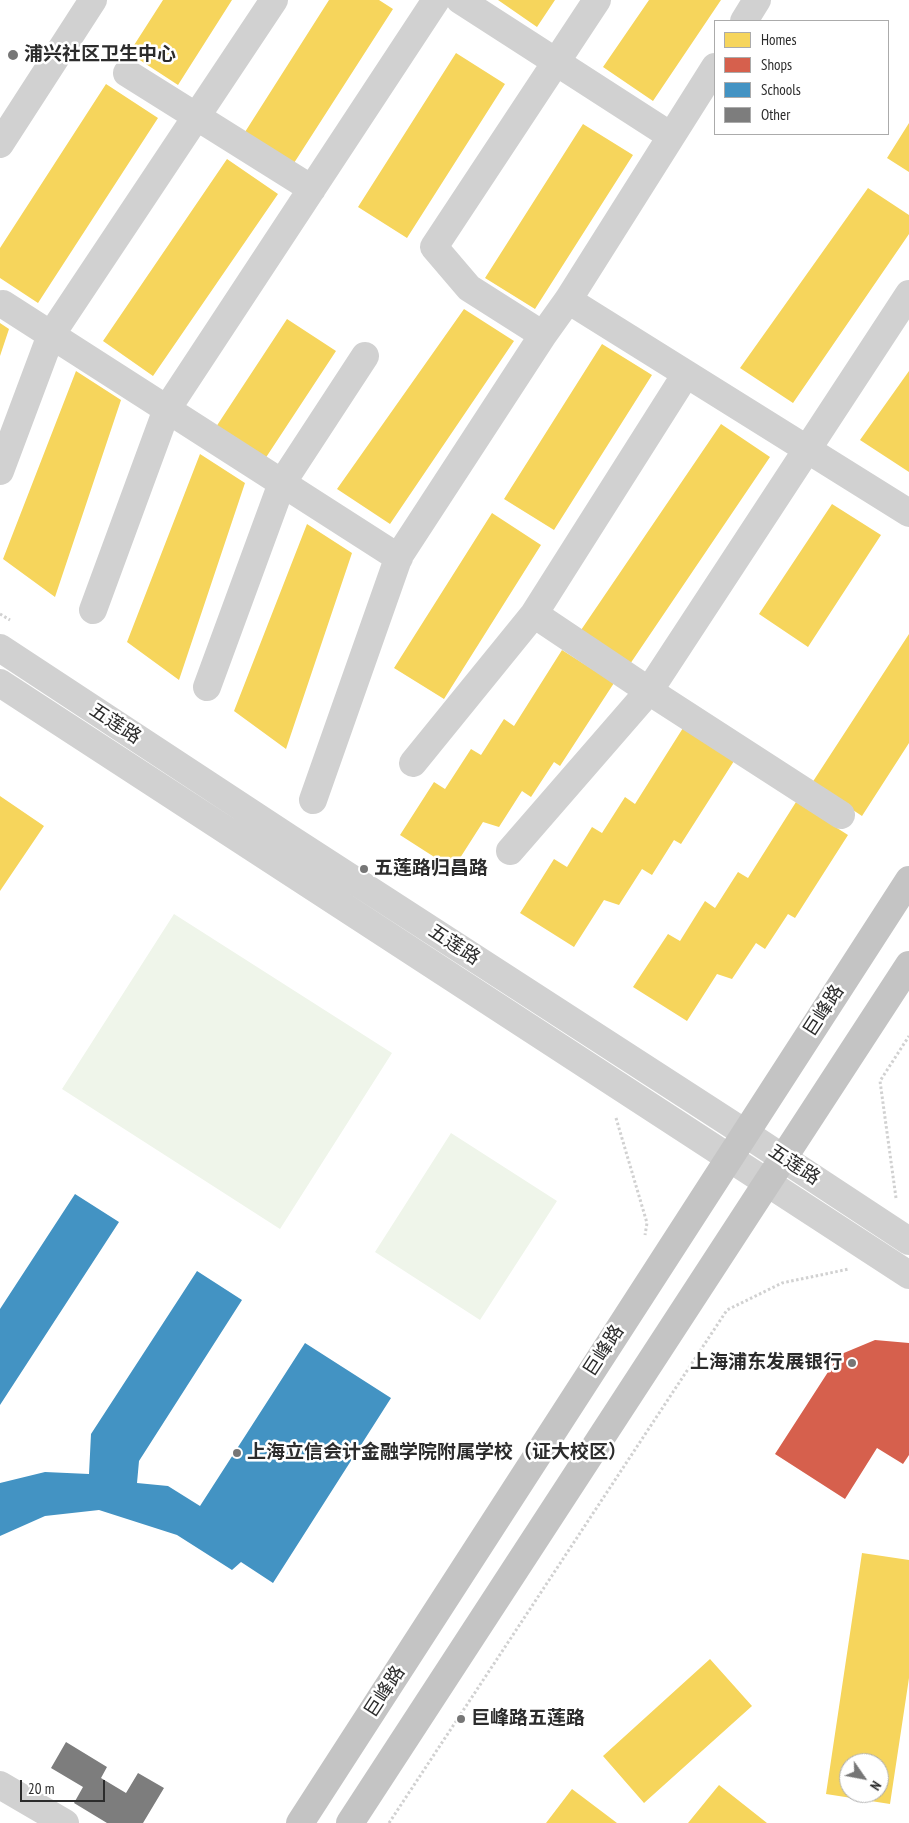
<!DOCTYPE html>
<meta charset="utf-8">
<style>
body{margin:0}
#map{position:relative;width:909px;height:1823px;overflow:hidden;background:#fff;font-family:"PT Sans Narrow",sans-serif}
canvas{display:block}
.legend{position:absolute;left:714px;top:20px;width:175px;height:115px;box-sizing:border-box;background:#fff;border:1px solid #ababab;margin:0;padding:6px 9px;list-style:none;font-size:15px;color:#2c2c2c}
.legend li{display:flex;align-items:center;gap:10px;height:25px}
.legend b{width:25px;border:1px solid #ababab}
.north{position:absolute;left:839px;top:1753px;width:50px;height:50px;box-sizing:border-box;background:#fff;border:1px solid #ababab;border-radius:50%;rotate:123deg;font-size:14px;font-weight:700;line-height:20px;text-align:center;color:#2c2c2c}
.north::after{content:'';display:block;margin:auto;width:18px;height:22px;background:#767676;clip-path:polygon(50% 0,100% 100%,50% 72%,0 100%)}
.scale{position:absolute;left:20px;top:1780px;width:85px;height:22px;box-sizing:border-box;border:2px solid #2c2c2c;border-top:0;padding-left:6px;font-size:15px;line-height:18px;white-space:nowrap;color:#2c2c2c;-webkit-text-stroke:4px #fff;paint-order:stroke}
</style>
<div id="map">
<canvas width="909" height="1823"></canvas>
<ul class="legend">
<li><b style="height:14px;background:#f6d55c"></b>Homes</li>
<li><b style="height:14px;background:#d6604d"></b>Shops</li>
<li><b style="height:14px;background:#4393c3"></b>Schools</li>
<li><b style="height:14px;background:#7d7d7d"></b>Other</li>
</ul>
<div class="north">N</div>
<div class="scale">20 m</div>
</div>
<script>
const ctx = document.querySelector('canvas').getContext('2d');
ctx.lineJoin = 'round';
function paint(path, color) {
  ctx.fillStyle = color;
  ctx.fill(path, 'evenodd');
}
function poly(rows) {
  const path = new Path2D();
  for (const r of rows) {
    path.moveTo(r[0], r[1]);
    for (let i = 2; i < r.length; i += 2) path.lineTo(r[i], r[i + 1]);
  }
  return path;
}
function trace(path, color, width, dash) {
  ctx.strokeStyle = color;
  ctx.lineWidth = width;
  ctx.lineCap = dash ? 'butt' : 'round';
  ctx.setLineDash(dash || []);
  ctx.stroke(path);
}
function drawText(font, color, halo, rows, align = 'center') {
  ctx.font = font + ' "PT Sans Narrow","Noto Sans SC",sans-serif';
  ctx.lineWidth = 5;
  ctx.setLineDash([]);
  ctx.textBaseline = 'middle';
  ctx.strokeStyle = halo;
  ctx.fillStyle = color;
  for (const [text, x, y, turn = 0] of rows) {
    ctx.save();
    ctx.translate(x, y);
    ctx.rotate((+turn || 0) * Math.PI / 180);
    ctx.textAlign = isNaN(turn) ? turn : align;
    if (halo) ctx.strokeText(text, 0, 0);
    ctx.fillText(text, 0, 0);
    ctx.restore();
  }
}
paint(poly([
 [174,914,392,1053,280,1229,62,1089],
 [451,1133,557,1201,480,1320,375,1252]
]), '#eff5ea');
paint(poly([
 [163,0,232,0,178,85,129,53],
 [329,0,379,0,393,9,294,163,245,132],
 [498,0,555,0,537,27],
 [649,0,721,0,653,101,603,67],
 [456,53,505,84,407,238,358,207],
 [106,84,158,118,38,303,0,278,0,248],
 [909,123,909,172,887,158],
 [583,124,633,155,535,309,485,278],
 [227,159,278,194,153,376,103,341],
 [868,188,909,215,909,234,793,403,740,368],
 [464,309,514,341,390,524,337,489],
 [287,319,336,351,263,462,214,430],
 [0,323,9,329,0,356],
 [602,344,652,375,554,530,504,499],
 [76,371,121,400,55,597,3,559],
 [909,371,909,472,860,440],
 [721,424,770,457,628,667,579,633],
 [200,454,245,483,179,680,127,642],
 [832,504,881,535,808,647,759,614],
 [492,513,541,545,444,699,394,668],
 [307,524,352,553,286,749,234,711],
 [909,634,909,743,862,816,812,783],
 [562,650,614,683,560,766,554,762,531,797,522,791,499,827,483,822,453,869,400,835,434,782,445,789,471,749,481,755,504,719,514,726],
 [683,728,734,761,681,844,674,840,652,875,642,869,619,905,604,900,574,947,520,913,554,859,567,867,592,827,602,833,625,797,635,804],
 [0,796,44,826,0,891],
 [796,802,848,835,795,918,788,914,765,949,756,943,732,979,717,974,687,1021,633,987,668,934,680,941,705,901,715,908,738,872,748,878],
 [862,1553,909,1560,909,1678,890,1804,826,1794],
 [849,1763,879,1763,879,1793,849,1793],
 [710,1659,752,1706,644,1803,603,1756],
 [719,1785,767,1823,688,1823],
 [572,1789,617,1823,546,1823]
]), '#f6d55c');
paint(poly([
 [875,1340,909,1343,909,1455,903,1464,877,1448,845,1499,775,1454,839,1355]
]), '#d6604d');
paint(poly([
 [75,1194,119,1222,0,1405,0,1309],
 [197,1271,242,1300,139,1461,137,1483,168,1486,200,1506,305,1343,391,1398,273,1583,241,1562,232,1570,177,1535,99,1510,45,1516,0,1536,0,1483,45,1472,89,1474,91,1434]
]), '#4393c3');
paint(poly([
 [66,1742,107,1767,101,1778,126,1793,138,1773,164,1788,143,1823,107,1823,74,1803,83,1787,51,1768]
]), '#7d7d7d');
trace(poly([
 [0,614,10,620],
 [616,1118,647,1223,645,1235],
 [896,1198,880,1081,909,1036],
 [389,1823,727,1310,782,1283,849,1269]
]), '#d1d1d1', 3, [2.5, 2.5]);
trace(poly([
 [460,0,671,136],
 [744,21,757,0],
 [127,73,312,189],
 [0,144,93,0],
 [568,300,909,513],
 [3,304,399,558],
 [543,335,469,288,434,247,597,0],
 [0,471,51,335,274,0],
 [93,610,167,409,436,0],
 [534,614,649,691,841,815],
 [0,648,289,838,745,1133,909,1241],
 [0,683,909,1275],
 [207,687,282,483,365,356],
 [413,763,534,614,686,374],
 [313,800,399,556,543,335,568,300,715,67],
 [510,851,649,691,909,294],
 [0,1785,65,1823]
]), '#d1d1d1', 28);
trace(poly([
 [300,1823,909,880],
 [350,1823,909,965]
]), '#c4c4c4', 28);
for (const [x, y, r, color] of [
 [13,55,6,"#767676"],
 [364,869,5,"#767676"],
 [852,1363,5,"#767676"],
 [237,1453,5,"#767676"],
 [461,1719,5,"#767676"]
]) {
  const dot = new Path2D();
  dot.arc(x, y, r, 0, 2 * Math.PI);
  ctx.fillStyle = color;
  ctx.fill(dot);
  trace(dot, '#fff', 2);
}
drawText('bold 19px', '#2c2c2c', '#fff', [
 ["浦兴社区卫生中心",24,55],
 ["五莲路归昌路",374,869],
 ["上海浦东发展银行",842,1363,"right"],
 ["上海立信会计金融学院附属学校（证大校区）",247,1453],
 ["巨峰路五莲路",471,1719]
], 'left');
drawText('19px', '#2c2c2c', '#fff', [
 ["五莲路",115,724,33],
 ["五莲路",454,945,33],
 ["巨峰路",824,1011,-57],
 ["五莲路",794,1165,33],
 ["巨峰路",604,1351,-57],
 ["巨峰路",385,1692,-57]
]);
</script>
